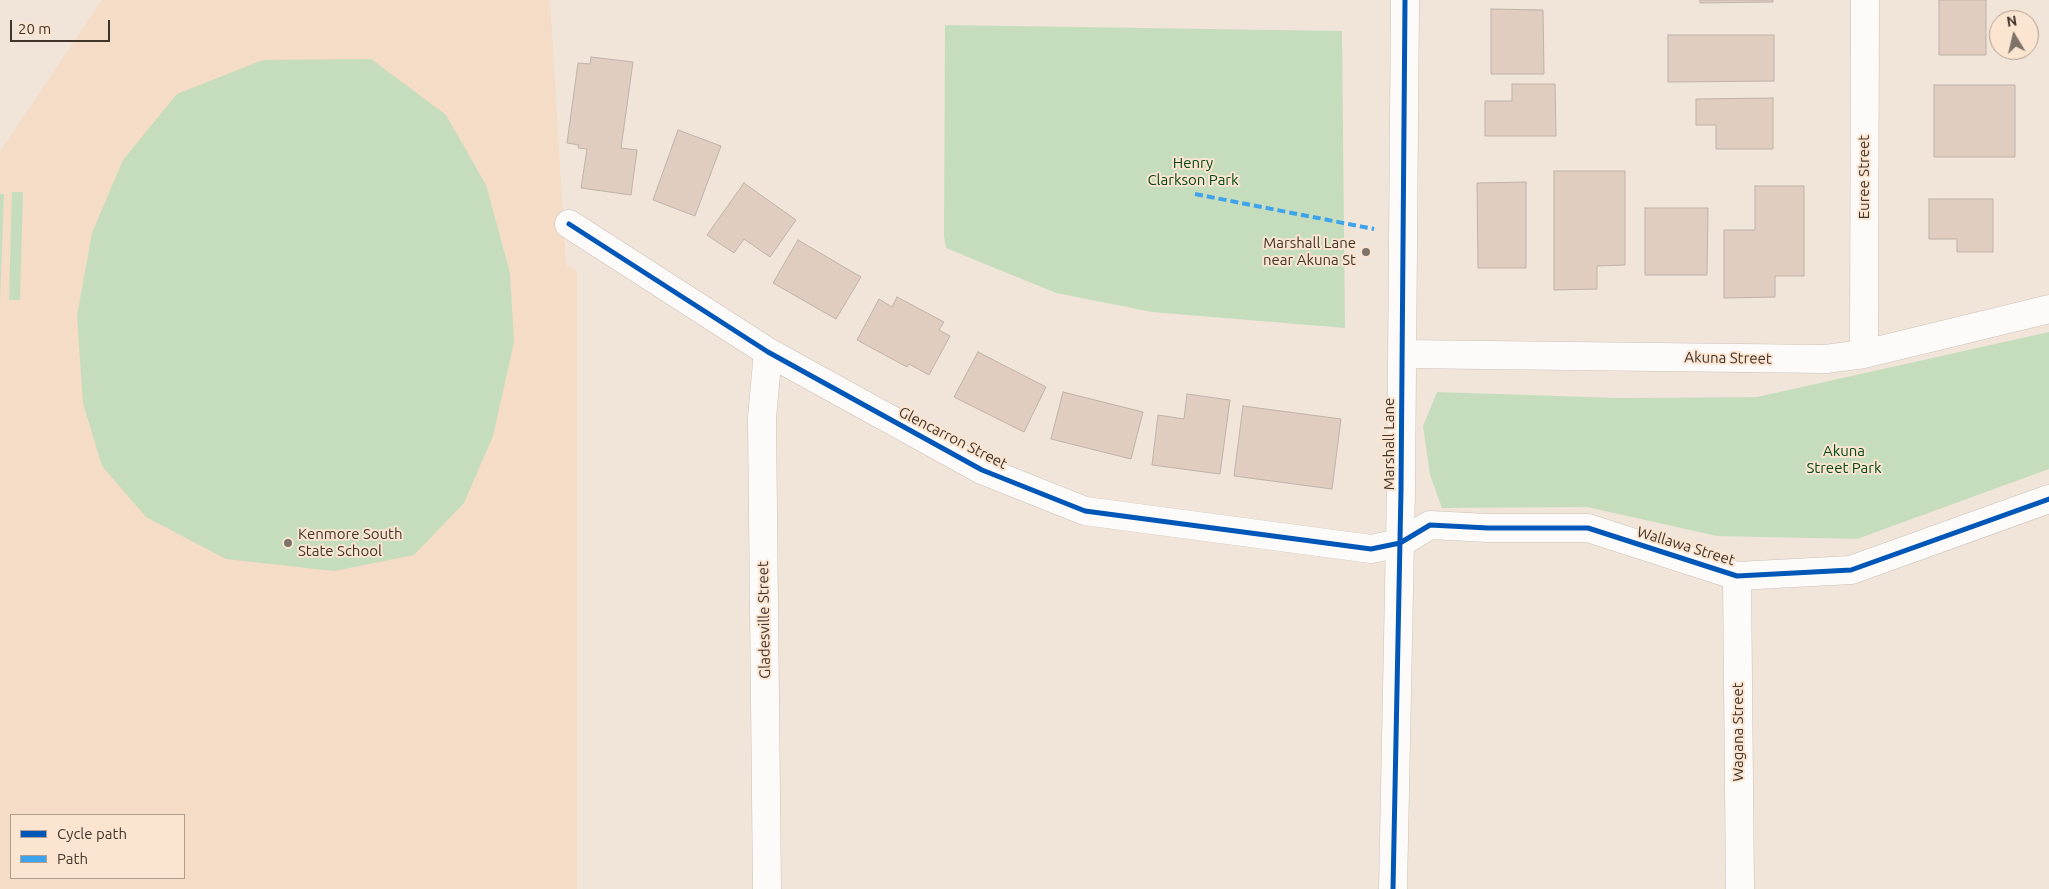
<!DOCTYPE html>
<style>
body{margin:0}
#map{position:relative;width:2049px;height:889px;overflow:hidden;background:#f1e5da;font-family:Ubuntu,sans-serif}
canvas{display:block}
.legend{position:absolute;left:10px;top:814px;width:175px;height:65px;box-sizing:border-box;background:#fbe4d0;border:1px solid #b09e8e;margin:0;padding:6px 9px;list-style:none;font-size:15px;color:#40352b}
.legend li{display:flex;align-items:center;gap:10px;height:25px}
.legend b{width:25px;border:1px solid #b09e8e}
.north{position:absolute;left:1989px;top:10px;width:50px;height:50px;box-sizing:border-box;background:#fbe4d0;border:1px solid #b09e8e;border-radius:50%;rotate:351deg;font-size:14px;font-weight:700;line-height:20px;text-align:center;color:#40352b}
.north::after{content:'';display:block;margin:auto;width:18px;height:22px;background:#7e7368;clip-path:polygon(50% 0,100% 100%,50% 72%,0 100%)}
.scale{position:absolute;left:10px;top:20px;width:100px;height:22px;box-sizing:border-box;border:2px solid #40352b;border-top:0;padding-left:6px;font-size:15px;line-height:18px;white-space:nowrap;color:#40352b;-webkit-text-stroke:4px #fbe4d0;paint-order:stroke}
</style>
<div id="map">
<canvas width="2049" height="889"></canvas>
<ul class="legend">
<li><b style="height:6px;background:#0057b8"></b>Cycle path</li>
<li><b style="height:6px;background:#3fa3eb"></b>Path</li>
</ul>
<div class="north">N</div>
<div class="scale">20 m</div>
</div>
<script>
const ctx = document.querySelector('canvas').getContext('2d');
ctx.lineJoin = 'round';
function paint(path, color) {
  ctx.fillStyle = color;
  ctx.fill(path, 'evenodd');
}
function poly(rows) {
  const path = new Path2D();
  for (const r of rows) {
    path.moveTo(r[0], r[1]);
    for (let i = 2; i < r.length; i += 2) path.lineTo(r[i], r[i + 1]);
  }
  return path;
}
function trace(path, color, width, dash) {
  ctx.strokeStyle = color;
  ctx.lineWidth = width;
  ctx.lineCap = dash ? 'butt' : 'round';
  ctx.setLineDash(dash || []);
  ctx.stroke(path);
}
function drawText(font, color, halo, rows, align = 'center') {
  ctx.font = font + ' Ubuntu,sans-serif';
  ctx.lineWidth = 4;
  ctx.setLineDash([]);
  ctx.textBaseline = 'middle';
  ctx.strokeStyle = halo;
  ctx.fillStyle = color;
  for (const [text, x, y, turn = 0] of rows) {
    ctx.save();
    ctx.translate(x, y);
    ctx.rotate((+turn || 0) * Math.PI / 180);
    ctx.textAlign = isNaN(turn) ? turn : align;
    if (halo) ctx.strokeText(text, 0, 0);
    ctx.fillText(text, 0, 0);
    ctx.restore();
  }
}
paint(poly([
 [102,0,550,0,566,265,577,271,577,889,0,889,0,151],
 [11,815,184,815,184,878,11,878]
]), '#f4dcc6');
paint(poly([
 [945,25,1342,31,1345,328,1152,312,1056,293,946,248,944,237],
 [371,59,446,115,486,185,510,273,514,342,493,436,464,503,414,555,334,571,226,559,146,517,102,466,83,403,77,316,92,233,123,160,177,94,263,60],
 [12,192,23,192,20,300,9,300],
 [0,194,4,194,0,302],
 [2049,332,2049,469,1857,539,1717,536,1587,507,1442,508,1430,475,1423,426,1437,392,1619,398,1757,397]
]), '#c6ddbd');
const building = poly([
 [1700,0,1773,0,1773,2,1700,3,1700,0],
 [1939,0,1986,0,1986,55,1939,55,1939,0],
 [1491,9,1543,10,1544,74,1491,74,1491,9],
 [1668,35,1774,35,1774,81,1668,82,1668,35],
 [591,57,633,62,621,148,637,150,631,195,581,188,587,149,578,148,579,145,567,143,578,63,590,64,591,57],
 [1512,84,1555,84,1556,136,1485,136,1485,101,1512,101,1512,84],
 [1934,85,2015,85,2015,157,1934,157,1934,85],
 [1773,98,1773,149,1716,149,1716,125,1696,125,1696,99,1773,98],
 [678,130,721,146,695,216,653,200,678,130],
 [1554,171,1625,171,1625,265,1597,266,1597,289,1554,290,1554,171],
 [1526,182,1526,268,1478,268,1477,183,1526,182],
 [744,183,796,220,770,257,744,239,734,253,707,235,744,183],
 [1755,186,1804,186,1804,276,1775,276,1775,297,1724,298,1724,230,1755,230,1755,186],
 [1929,199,1993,199,1993,252,1957,252,1957,239,1929,239,1929,199],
 [1645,208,1708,208,1707,275,1645,275,1645,208],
 [798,240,861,277,836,319,773,283,798,240],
 [897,297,944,322,939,330,950,336,929,375,909,364,907,367,857,340,879,299,892,307,897,297],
 [978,352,1046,387,1024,432,954,397,978,352],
 [1063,392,1143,412,1131,459,1051,439,1063,392],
 [1187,394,1230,400,1220,474,1152,465,1158,415,1184,419,1187,394],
 [1243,406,1341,419,1332,489,1234,476,1243,406]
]);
paint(building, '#e1ccc0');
trace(building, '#bdb2aa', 1);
const minor = poly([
 [569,224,768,352,982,470,1085,511,1371,549,1400,543,1430,525,1488,528,1588,528,1737,576,1851,570,2049,499],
 [1402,354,1826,359,1864,354,2049,309],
 [1864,354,1865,0],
 [1737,576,1740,889],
 [767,889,762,418,768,352],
 [1393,889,1401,490,1405,0]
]);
trace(minor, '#ccc1b7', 29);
trace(minor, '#fdfbf9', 28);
trace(poly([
 [1195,194,1374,229]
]), '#3fa3eb', 4, [8, 4]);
trace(poly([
 [569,224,768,352,982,470,1085,511,1371,549,1400,543,1430,525,1488,528,1588,528,1737,576,1851,570,2049,499],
 [1393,889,1401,490,1405,0]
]), '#0057b8', 5);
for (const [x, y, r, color] of [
 [1366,252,5,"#7e7368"],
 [288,543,5,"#7e7368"]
]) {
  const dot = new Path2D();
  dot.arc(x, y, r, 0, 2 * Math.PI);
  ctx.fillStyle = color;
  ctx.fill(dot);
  trace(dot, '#fbe4d0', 2);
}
drawText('15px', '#004912', '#fbe4d0', [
 ["Henry",1193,163],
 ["Clarkson Park",1193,180],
 ["Akuna",1844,451],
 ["Street Park",1844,468]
]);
drawText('15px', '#40352b', '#fbe4d0', [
 ["Euree Street",1864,177,-90],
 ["Akuna Street",1728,358,1],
 ["Glencarron Street",953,438,27],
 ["Marshall Lane",1389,444,-90],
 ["Wallawa Street",1686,546,17],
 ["Gladesville Street",764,620,-91],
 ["Wagana Street",1738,732,-90]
]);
drawText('15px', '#40352b', '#fbe4d0', [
 ["Marshall Lane",1356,243],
 ["near Akuna St",1356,260],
 ["Kenmore South",298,534,"left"],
 ["State School",298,551,"left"]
], 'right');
</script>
